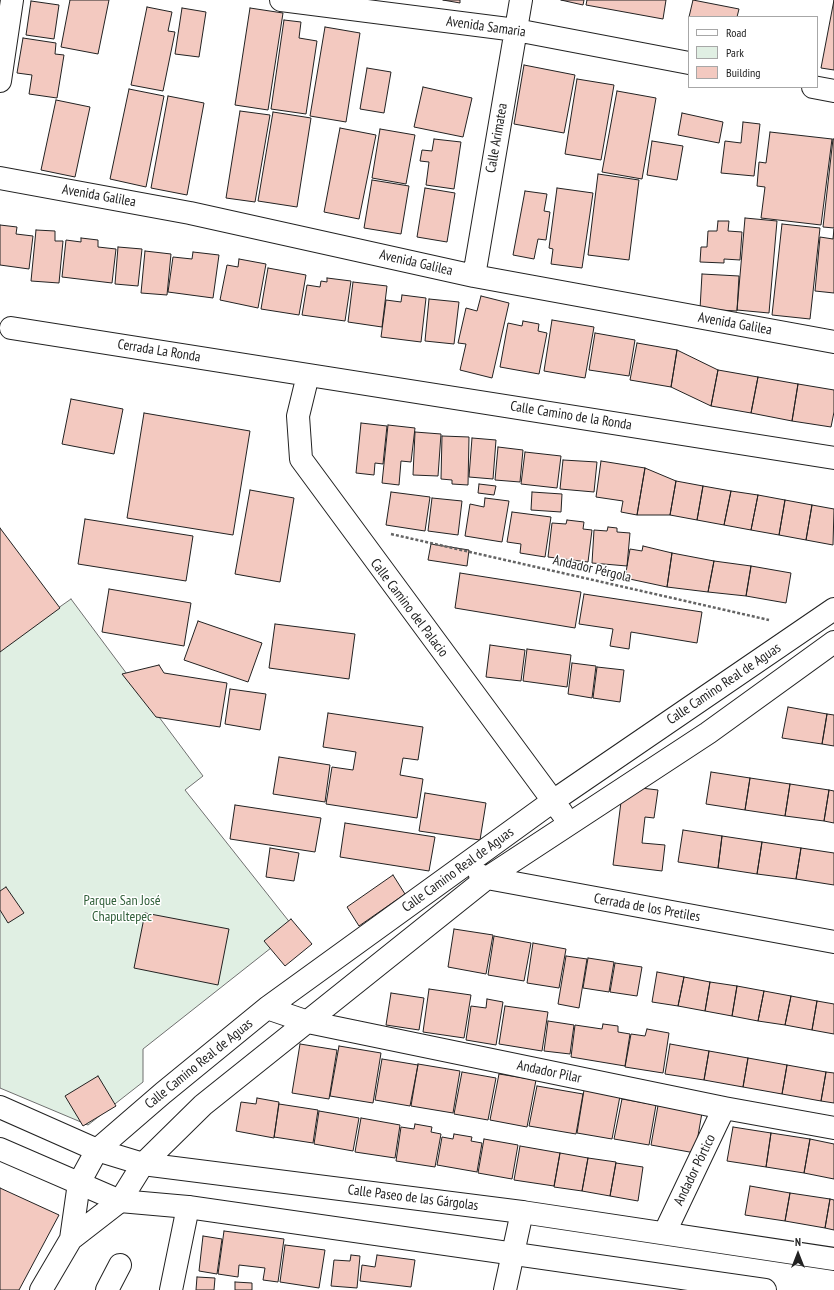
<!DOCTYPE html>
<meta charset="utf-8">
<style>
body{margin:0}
#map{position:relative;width:834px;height:1290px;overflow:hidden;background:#fff;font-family:"PT Sans Narrow",sans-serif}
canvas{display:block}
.legend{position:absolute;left:688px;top:16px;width:130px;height:72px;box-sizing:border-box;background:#fff;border:1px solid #a7a7a7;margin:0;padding:5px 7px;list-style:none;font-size:12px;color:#222}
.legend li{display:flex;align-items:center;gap:8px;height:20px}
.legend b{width:20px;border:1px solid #a7a7a7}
.north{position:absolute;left:778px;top:1234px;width:40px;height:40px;-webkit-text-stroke:3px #fff;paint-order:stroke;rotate:0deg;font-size:11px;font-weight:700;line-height:16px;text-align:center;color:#222}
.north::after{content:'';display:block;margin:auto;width:14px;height:18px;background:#222;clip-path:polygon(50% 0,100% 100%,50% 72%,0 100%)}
</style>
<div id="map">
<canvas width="834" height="1290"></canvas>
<ul class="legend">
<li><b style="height:5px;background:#fff"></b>Road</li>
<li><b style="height:11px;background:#e0efe3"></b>Park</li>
<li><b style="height:11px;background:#f3c9c0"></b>Building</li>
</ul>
<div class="north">N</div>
</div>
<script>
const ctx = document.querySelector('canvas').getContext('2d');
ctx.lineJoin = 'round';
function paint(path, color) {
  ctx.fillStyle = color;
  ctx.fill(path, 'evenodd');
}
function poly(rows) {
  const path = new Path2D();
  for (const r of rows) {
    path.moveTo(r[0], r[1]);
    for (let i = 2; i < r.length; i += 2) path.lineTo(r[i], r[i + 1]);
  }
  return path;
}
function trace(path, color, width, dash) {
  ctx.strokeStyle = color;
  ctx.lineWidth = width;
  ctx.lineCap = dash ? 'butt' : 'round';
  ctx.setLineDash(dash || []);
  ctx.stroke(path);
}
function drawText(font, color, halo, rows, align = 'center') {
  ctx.font = font + ' "PT Sans Narrow",sans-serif';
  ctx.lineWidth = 3;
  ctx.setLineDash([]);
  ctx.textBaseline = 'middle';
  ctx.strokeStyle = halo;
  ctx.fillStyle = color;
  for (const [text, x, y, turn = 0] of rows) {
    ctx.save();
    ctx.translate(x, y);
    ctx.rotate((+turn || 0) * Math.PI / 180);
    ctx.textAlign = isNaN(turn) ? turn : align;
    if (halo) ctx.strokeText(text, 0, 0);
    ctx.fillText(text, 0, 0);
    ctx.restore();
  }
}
const green = poly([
 [71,599,203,776,185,790,295,929,143,1049,143,1082,88,1125,0,1088,0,649,71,599]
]);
paint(green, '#e0efe3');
trace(green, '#6f6f6f', 1);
const building = poly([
 [70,0,109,0,98,54,61,47,70,0],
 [443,0,460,0,460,3,443,0],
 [561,0,584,0,583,5,561,0],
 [587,0,666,0,663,19,586,5,587,0],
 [693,0,739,9,737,17,689,17,693,0],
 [834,0,834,70,821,68,834,0],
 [31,1,59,5,54,39,26,35,31,1],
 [147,7,172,12,168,31,175,32,163,91,131,85,147,7],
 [182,8,206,12,199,57,175,54,182,8],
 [250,8,283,13,268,110,235,105,250,8],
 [284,20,301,22,299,38,317,41,306,114,271,109,284,20],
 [325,27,360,33,346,122,310,116,325,27],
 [23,38,56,43,55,54,64,55,57,98,29,94,32,75,17,73,23,38],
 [524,65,575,75,564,133,514,124,524,65],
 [367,68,391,72,384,113,360,109,367,68],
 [577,79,614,85,601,160,565,154,577,79],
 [423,87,472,98,463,137,414,127,423,87],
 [129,89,164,96,146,187,110,179,129,89],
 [617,91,656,98,642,179,602,172,617,91],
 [168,96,204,103,187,195,151,188,168,96],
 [56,100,90,107,75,177,41,170,56,100],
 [240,111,270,115,255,202,226,198,240,111],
 [273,112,311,118,297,207,258,201,273,112],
 [682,113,723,122,719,143,678,135,682,113],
 [743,122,760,124,754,176,721,173,725,141,741,143,743,122],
 [340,128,376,135,359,219,324,212,340,128],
 [380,129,415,135,406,184,372,178,380,129],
 [770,132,832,139,821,225,761,218,765,187,757,186,759,162,766,163,770,132],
 [434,139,461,142,454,189,426,185,429,162,420,161,422,150,432,151,434,139],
 [833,139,834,139,834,228,823,227,833,139],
 [652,141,683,146,677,180,647,175,652,141],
 [598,174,639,180,629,260,588,255,598,174],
 [372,180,409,186,401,234,364,228,372,180],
 [425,188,455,193,447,242,417,237,425,188],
 [557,188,593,193,582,268,551,264,553,249,549,248,557,188],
 [525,191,547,194,544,211,550,212,546,240,538,239,534,259,513,255,525,191],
 [745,218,777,221,769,313,737,310,745,218],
 [718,221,729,221,728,231,742,232,740,260,724,259,724,263,700,262,701,247,707,247,708,231,717,231,718,221],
 [782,224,820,228,810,319,772,315,782,224],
 [0,225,17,227,16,234,33,236,29,269,0,265,0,225],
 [834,229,834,293,815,291,820,237,833,239,834,229],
 [36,230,55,231,55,241,63,241,59,283,31,281,36,230],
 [81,238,98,240,98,247,116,249,112,283,62,277,66,240,81,242,81,238],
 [118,247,142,249,138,286,115,284,118,247],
 [145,251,171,254,167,295,141,293,145,251],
 [193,252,219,255,213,298,168,292,173,257,192,259,193,252],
 [239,259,266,264,258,308,220,300,227,265,238,267,239,259],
 [268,268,306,275,299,315,261,309,268,268],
 [702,274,739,276,737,311,700,309,702,274],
 [327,278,351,281,345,321,302,315,307,285,320,287,321,281,327,282,327,278],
 [353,282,387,286,382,327,348,322,353,282],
 [402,295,426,298,421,342,381,337,386,300,401,302,402,295],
 [481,296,509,303,492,378,460,370,466,344,458,343,466,308,477,311,481,296],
 [429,299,459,302,454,344,425,341,429,299],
 [552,320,594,327,585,378,544,371,552,320],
 [523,321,539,324,538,331,547,333,539,374,500,367,508,323,522,326,523,321],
 [595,333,635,340,629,376,589,370,595,333],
 [637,343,677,350,671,387,630,380,637,343],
 [677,350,718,370,711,406,671,387,677,350],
 [718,370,758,377,751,413,711,406,718,370],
 [758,377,798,384,792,421,751,413,758,377],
 [798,384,834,390,834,412,831,427,792,421,798,384],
 [71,399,123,409,114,454,62,444,71,399],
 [144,413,250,431,233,535,127,518,144,413],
 [361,423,387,426,383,464,375,463,374,475,356,473,361,423],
 [388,425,415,428,411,462,401,461,399,485,382,483,388,425],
 [415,432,441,434,438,476,413,475,415,432],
 [442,436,469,437,468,485,452,484,452,480,441,479,442,436],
 [472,438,496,440,493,479,469,477,472,438],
 [498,447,523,450,520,482,495,480,498,447],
 [525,452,561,456,557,488,521,484,525,452],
 [563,460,597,462,594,492,560,489,563,460],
 [601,461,645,468,637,515,621,512,623,501,596,497,601,461],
 [645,468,676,481,670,515,637,515,645,468],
 [676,481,703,486,697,520,670,515,676,481],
 [479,484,496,486,494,495,478,493,479,484],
 [703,486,731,491,724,525,697,520,703,486],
 [250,490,294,498,280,582,235,574,250,490],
 [731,491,758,495,751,530,724,525,731,491],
 [391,492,430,497,425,531,386,525,391,492],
 [532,492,562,494,561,512,531,510,532,492],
 [758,495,785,500,779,535,751,530,758,495],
 [432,498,462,501,458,535,428,531,432,498],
 [485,498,509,501,502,542,465,536,470,504,484,507,485,498],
 [785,500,812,505,806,540,779,535,785,500],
 [812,505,834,509,833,545,806,540,812,505],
 [512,512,551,517,545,557,520,553,521,544,507,542,512,512],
 [85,519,193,536,186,581,78,564,85,519],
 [567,520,584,522,583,529,592,530,588,562,548,557,552,523,566,524,567,520],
 [608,527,617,528,617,532,630,533,627,566,592,563,594,530,607,531,608,527],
 [0,528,60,608,0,652,0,528],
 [431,544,469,550,467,566,428,560,431,544],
 [643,546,672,553,667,587,625,578,630,549,642,551,643,546],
 [672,553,714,561,708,592,667,587,672,553],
 [714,561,751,566,746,596,708,592,714,561],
 [751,566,791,573,786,603,746,596,751,566],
 [460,573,581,592,575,628,455,608,460,573],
 [109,589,191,603,184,646,102,632,109,589],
 [584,594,702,612,697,643,631,632,629,649,610,646,613,629,579,624,584,594],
 [198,621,262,643,248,682,184,660,198,621],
 [275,624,355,634,349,679,269,668,275,624],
 [490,645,525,650,521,681,486,677,490,645],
 [527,649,571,655,567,687,523,681,527,649],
 [572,663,596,666,592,698,568,694,572,663],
 [159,665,164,673,227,683,220,727,156,717,122,674,159,665],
 [597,667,624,670,620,702,593,698,597,667],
 [230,689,266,694,260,730,225,724,230,689],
 [788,707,827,714,822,744,782,738,788,707],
 [328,713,423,727,418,760,403,758,400,775,423,779,417,818,326,804,332,767,353,770,356,752,323,747,328,713],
 [827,714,834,715,834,746,822,744,827,714],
 [279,757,330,765,325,802,273,794,279,757],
 [711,772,750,778,745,810,706,804,711,772],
 [750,778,790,784,785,816,745,810,750,778],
 [790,784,829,790,824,821,785,816,790,784],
 [641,788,658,790,654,818,645,817,642,843,665,845,662,871,613,865,621,802,641,788],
 [829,790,834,791,834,823,824,821,829,790],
 [425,793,486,803,480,840,419,831,425,793],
 [235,805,321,818,315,852,230,839,235,805],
 [345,823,435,837,429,871,340,857,345,823],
 [683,830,722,836,718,868,678,862,683,830],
 [722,836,762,842,757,874,718,868,722,836],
 [762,842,801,848,796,879,757,874,762,842],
 [270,848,299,853,294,881,266,877,270,848],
 [801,848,834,853,834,885,796,879,801,848],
 [393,875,405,894,359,926,347,907,393,875],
 [6,887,24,913,8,923,0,910,0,891,6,887],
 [145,913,229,929,218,985,134,968,145,913],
 [291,919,312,944,285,966,264,941,291,919],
 [454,929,493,935,486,974,448,967,454,929],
 [494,936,531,943,524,981,488,975,494,936],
 [533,943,566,949,559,988,527,983,533,943],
 [566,956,587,959,579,1008,558,1004,566,956],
 [588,958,614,962,609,992,583,988,588,958],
 [615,963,642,967,637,996,610,992,615,963],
 [657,972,684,977,678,1006,652,1002,657,972],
 [684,977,710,982,705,1011,678,1006,684,977],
 [710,982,737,986,732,1016,705,1011,710,982],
 [737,986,764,991,758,1021,732,1016,737,986],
 [429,989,471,995,464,1038,423,1032,429,989],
 [764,991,791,996,785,1025,758,1021,764,991],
 [391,993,424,998,419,1030,386,1025,391,993],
 [791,996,817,1001,812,1030,785,1025,791,996],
 [487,999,503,1002,496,1045,466,1040,471,1006,486,1008,487,999],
 [817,1001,834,1004,834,1034,812,1030,817,1001],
 [505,1006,548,1012,542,1051,499,1044,505,1006],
 [548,1021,574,1025,570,1054,544,1051,548,1021],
 [603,1024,618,1026,618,1032,630,1034,625,1066,571,1057,575,1025,602,1029,603,1024],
 [647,1029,669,1033,663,1073,625,1067,631,1034,645,1036,647,1029],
 [300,1044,337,1050,329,1099,292,1093,300,1044],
 [670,1044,709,1051,704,1080,665,1074,670,1044],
 [339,1046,381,1053,373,1103,330,1096,339,1046],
 [709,1051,748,1058,743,1087,704,1080,709,1051],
 [748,1058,787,1065,782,1094,743,1087,748,1058],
 [382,1059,418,1065,410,1106,375,1100,382,1059],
 [418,1064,460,1071,453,1113,411,1106,418,1064],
 [787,1065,826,1072,821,1101,782,1094,787,1065],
 [462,1072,496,1078,488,1120,454,1114,462,1072],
 [826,1072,834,1073,834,1103,821,1101,826,1072],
 [499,1074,536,1080,527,1127,490,1120,499,1074],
 [98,1076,116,1106,83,1126,65,1096,98,1076],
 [537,1086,583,1094,576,1134,529,1126,537,1086],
 [584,1090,620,1096,612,1139,577,1133,584,1090],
 [257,1098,279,1102,274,1138,236,1131,241,1102,256,1104,257,1098],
 [622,1099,656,1105,649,1145,614,1139,622,1099],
 [659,1100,703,1107,695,1153,651,1145,659,1100],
 [279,1104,318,1110,313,1143,274,1137,279,1104],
 [319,1111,359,1118,353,1151,314,1144,319,1111],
 [361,1118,400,1125,395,1158,355,1152,361,1118],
 [415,1124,432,1127,431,1132,441,1134,435,1167,396,1161,401,1127,414,1129,415,1124],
 [733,1127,771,1133,766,1167,727,1161,733,1127],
 [771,1133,810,1139,804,1173,766,1167,771,1133],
 [454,1134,472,1137,471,1141,482,1143,477,1172,437,1165,442,1137,453,1139,454,1134],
 [484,1139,518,1145,512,1179,478,1173,484,1139],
 [810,1139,834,1144,834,1179,804,1173,810,1139],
 [520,1146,560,1153,554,1186,514,1180,520,1146],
 [560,1153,588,1158,582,1191,554,1187,560,1153],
 [588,1158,616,1162,610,1196,582,1191,588,1158],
 [616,1163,643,1167,638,1201,610,1196,616,1163],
 [750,1186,790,1193,785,1221,745,1215,750,1186],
 [0,1188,59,1215,19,1290,0,1290,0,1188],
 [790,1193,830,1199,825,1228,785,1221,790,1193],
 [830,1199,834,1200,834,1230,825,1228,830,1199],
 [224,1231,284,1239,278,1282,263,1280,265,1268,239,1265,238,1277,218,1274,224,1231],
 [203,1236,222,1239,217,1274,199,1271,203,1236],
 [285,1245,325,1250,319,1288,280,1282,285,1245],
 [351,1255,360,1256,357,1288,331,1286,334,1260,350,1261,351,1255],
 [377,1255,415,1260,411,1287,360,1281,362,1265,375,1267,377,1255],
 [197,1277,215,1278,214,1290,196,1290,197,1277],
 [235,1282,252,1283,252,1290,235,1290,235,1282]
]);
paint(building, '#f3c9c0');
trace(building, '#222', 1);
const street = poly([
 [281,0,516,30,689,63],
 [0,81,12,0],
 [813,87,834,91],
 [0,178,190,213,474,276,834,342],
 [474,276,521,0],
 [11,328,834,458],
 [308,375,298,416,301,459,562,813],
 [480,875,487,878,834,942],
 [267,1008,308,1022,724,1108,834,1128],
 [665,1232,724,1108],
 [71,1239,120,1201,143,1164,203,1105,487,878,708,733,834,642],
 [41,1290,71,1239,79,1183,97,1150,163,1093,267,1008,553,801,834,609],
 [107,1290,120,1265],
 [171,1290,188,1207],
 [505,1290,522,1212]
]);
const secondary = poly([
 [0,1107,97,1150,143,1164,522,1212,834,1259],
 [0,1149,120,1201,188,1207,765,1290]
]);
trace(street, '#222', 24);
trace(secondary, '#222', 24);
trace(poly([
 [391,534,769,620]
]), '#646464', 2.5, [3, 2]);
trace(street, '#fff', 22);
trace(secondary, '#fff', 22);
drawText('14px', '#222', '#fff', [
 ["Avenida Samaria",486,27,8],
 ["Calle Arimatea",497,138,-80],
 ["Avenida Galilea",99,196,10],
 ["Avenida Galilea",416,263,13],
 ["Avenida Galilea",735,324,10],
 ["Cerrada La Ronda",159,351,9],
 ["Calle Camino de la Ronda",571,416,9],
 ["Andador Pérgola",592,569,13],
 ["Calle Camino del Palacio",409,608,53],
 ["Calle Camino Real de Aguas",724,684,-34],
 ["Calle Camino Real de Aguas",458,870,-36],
 ["Cerrada de los Pretiles",647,908,10],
 ["Calle Camino Real de Aguas",199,1064,-39],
 ["Andador Pilar",549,1072,12],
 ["Andador Pórtico",695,1170,-64],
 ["Calle Paseo de las Gárgolas",413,1198,7]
]);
drawText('14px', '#2f5e38', '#fff', [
 ["Parque San José",122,901],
 ["Chapultepec",122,917]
]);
</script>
